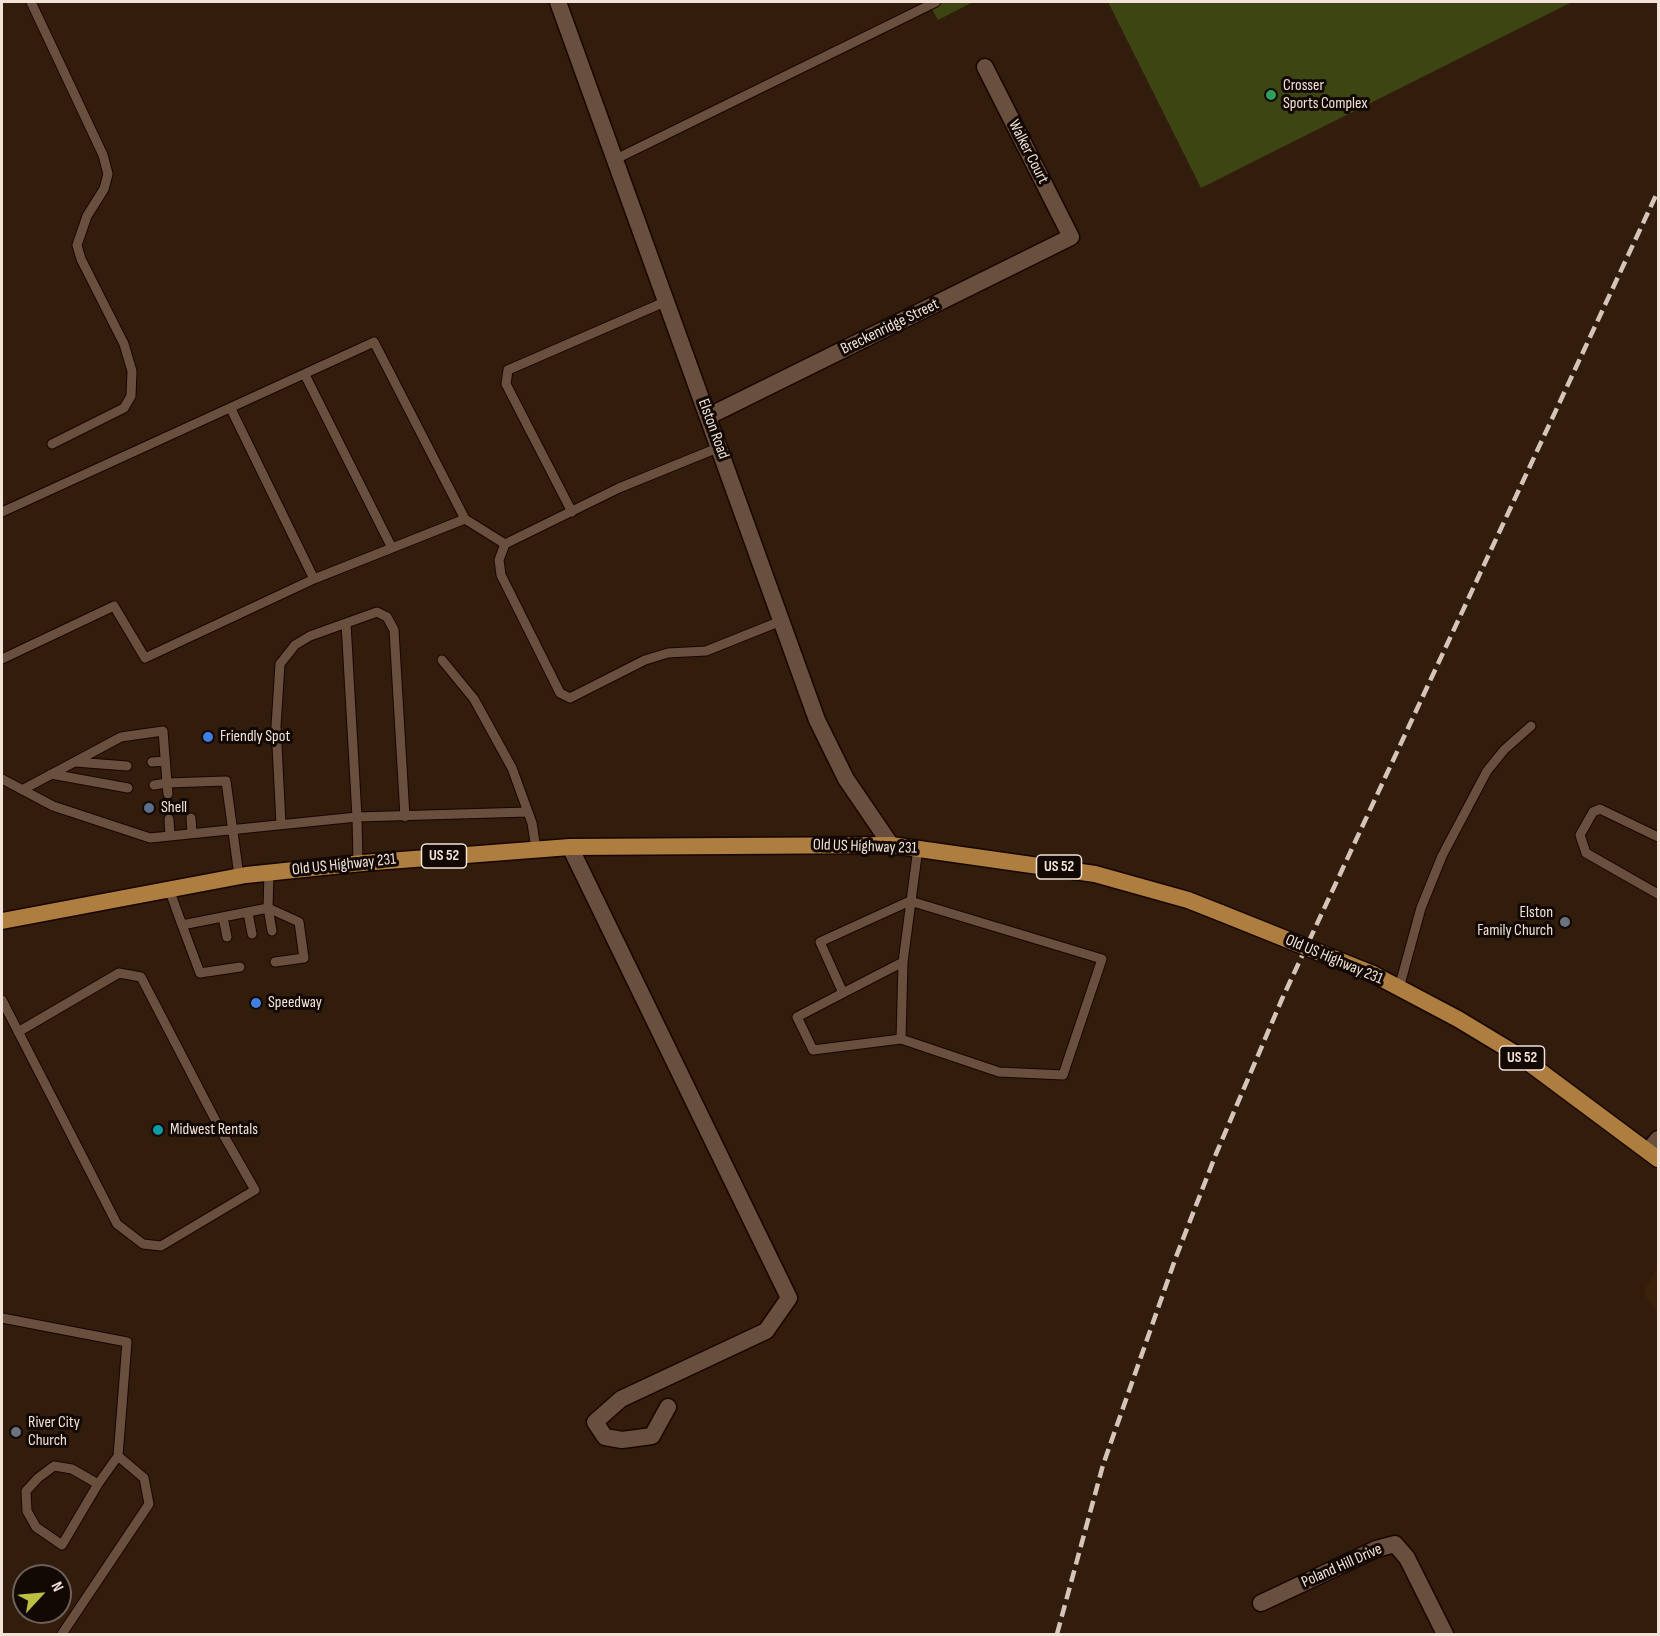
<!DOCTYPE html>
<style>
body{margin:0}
#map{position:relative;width:1660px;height:1636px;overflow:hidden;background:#321c0b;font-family:"Sofia Sans Condensed",sans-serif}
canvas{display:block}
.frame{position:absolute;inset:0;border:3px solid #f2e2d8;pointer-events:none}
.north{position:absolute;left:12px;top:1564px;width:60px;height:60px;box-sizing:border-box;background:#120904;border:2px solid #6c6059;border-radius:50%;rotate:64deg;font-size:16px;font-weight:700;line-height:24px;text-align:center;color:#f2e2d8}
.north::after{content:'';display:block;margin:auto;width:21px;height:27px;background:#bcbf43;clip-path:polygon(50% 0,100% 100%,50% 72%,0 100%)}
</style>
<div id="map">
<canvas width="1660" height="1636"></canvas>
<div class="frame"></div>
<div class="north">N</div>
</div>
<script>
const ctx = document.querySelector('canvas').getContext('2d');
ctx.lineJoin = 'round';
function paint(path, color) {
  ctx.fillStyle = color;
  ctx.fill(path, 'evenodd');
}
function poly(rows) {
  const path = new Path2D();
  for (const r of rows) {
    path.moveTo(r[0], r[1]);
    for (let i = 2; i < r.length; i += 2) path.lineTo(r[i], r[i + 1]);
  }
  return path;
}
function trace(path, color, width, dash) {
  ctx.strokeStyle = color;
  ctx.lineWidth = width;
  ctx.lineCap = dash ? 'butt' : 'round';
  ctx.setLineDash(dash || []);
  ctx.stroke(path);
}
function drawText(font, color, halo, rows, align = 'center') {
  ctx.font = font + ' "Sofia Sans Condensed",sans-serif';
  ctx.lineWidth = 6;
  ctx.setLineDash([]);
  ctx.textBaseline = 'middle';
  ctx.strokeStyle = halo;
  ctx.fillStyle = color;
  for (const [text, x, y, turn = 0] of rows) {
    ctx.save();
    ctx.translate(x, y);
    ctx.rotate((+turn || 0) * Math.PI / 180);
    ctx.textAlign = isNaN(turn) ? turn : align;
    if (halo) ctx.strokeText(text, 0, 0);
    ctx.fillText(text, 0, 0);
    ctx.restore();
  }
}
paint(poly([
 [1658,1267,1658,1316,1643,1292]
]), '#3b200a');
paint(poly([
 [928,2,973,2,938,20],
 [1108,2,1572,2,1201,188]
]), '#3d4612');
const service = poly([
 [31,2,103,155,108,174,104,189,87,216,77,245,81,259,124,344,132,371,131,396,124,408,52,444],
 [616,159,936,2],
 [305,375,392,548],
 [231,409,314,579],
 [720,447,619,488,505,544,499,560,501,575,560,693,570,698,645,660,668,653,706,651,781,621],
 [2,512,374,342,465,519,505,544],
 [572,512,506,384,508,370,667,301],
 [346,623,357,817,528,812],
 [2,659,114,606,145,658,314,579,465,519],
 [442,660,474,699,512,768,532,823,536,849],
 [75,762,127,766],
 [152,762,165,761],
 [51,774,128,788],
 [2,779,53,806,150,838,357,817,358,863],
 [154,785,167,783,168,794],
 [22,790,121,737,163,731,167,783,226,781,239,876],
 [191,818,192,833],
 [169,819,170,836],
 [281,824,276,726,280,664,295,645,310,636,377,612,387,617,394,630,405,817],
 [1658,837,1600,809,1593,812,1580,835,1586,853,1658,894],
 [269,873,268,908,299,922,304,958,275,962],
 [169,889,182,925,268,908,272,931],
 [248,913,252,934],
 [223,917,227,937],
 [182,925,200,973,240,967],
 [1399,988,1421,908,1442,856,1487,771,1504,750,1531,726],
 [843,993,820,942,910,901,1102,959,1063,1075,999,1072,901,1039,813,1050,797,1017,843,993,903,962],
 [2,1000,117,1224,143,1244,161,1246,255,1190,220,1129,141,977,119,973,18,1032],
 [901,1039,903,962,918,848],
 [2,1318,127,1342,118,1456,144,1478,149,1504,62,1634],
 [98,1484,72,1469,54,1466,38,1478,26,1491,27,1511,36,1527,62,1545,98,1484,118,1456]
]);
const minor = poly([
 [558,2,817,720,846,779,891,845],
 [709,416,1071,237,985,67],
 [570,847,789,1298,766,1331,621,1399,595,1422,605,1437,622,1440,652,1436,668,1407],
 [1649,1150,1658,1139],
 [1261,1603,1376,1549,1395,1544,1407,1558,1445,1634]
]);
const primary = poly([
 [2,921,246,875,362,863,570,847,891,845,1095,874,1188,900,1221,913],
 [1373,974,1458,1019,1521,1057,1658,1159]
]);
trace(service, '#190500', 11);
trace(minor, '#190500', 19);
trace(primary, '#190500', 19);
trace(service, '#694f3d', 9);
trace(minor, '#694f3d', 16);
trace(primary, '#ad7e3f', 16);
trace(poly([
 [1057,1634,1103,1465,1176,1257,1216,1154,1282,999,1658,191]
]), '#d5c4b9', 4.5, [12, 6]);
const primaryBridge = poly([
 [1221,913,1373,974]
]);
trace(primaryBridge, '#190500', 19, []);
trace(primaryBridge, '#ad7e3f', 16);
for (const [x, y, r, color] of [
 [1271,95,6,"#2e9e5b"],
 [208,737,6,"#3f7fe0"],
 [149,808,6,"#5c6f8a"],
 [1565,922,6,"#6b7280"],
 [256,1003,6,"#3f7fe0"],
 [158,1130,6,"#0f9aa8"],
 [16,1432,6,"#6b7280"]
]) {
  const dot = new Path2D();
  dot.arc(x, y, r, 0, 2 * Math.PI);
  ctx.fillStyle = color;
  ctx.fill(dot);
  trace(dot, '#120904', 2);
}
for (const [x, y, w] of [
 [444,856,45],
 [1059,867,45],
 [1522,1058,45]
]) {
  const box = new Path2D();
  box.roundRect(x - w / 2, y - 12, w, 24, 4.5);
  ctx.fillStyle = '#120904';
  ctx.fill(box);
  trace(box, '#f2e2d8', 1.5);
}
drawText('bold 15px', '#f2e2d8', null, [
 ["US 52",444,856],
 ["US 52",1059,867],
 ["US 52",1522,1058]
]);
drawText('16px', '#f2e2d8', '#120904', [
 ["Crosser",1283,86],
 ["Sports Complex",1283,104],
 ["Friendly Spot",220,737],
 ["Shell",161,808],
 ["Elston",1553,913,"right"],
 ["Family Church",1553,931,"right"],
 ["Speedway",268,1003],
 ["Midwest Rentals",170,1130],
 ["River City",28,1423],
 ["Church",28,1441]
], 'left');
drawText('16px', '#f2e2d8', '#120904', [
 ["Walker Court",1028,152,63],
 ["Breckenridge Street",890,327,-26],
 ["Elston Road",713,429,70],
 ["Old US Highway 231",865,847,2],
 ["Old US Highway 231",344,865,-6],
 ["Old US Highway 231",1334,960,23],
 ["Poland Hill Drive",1342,1566,-24]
]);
</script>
